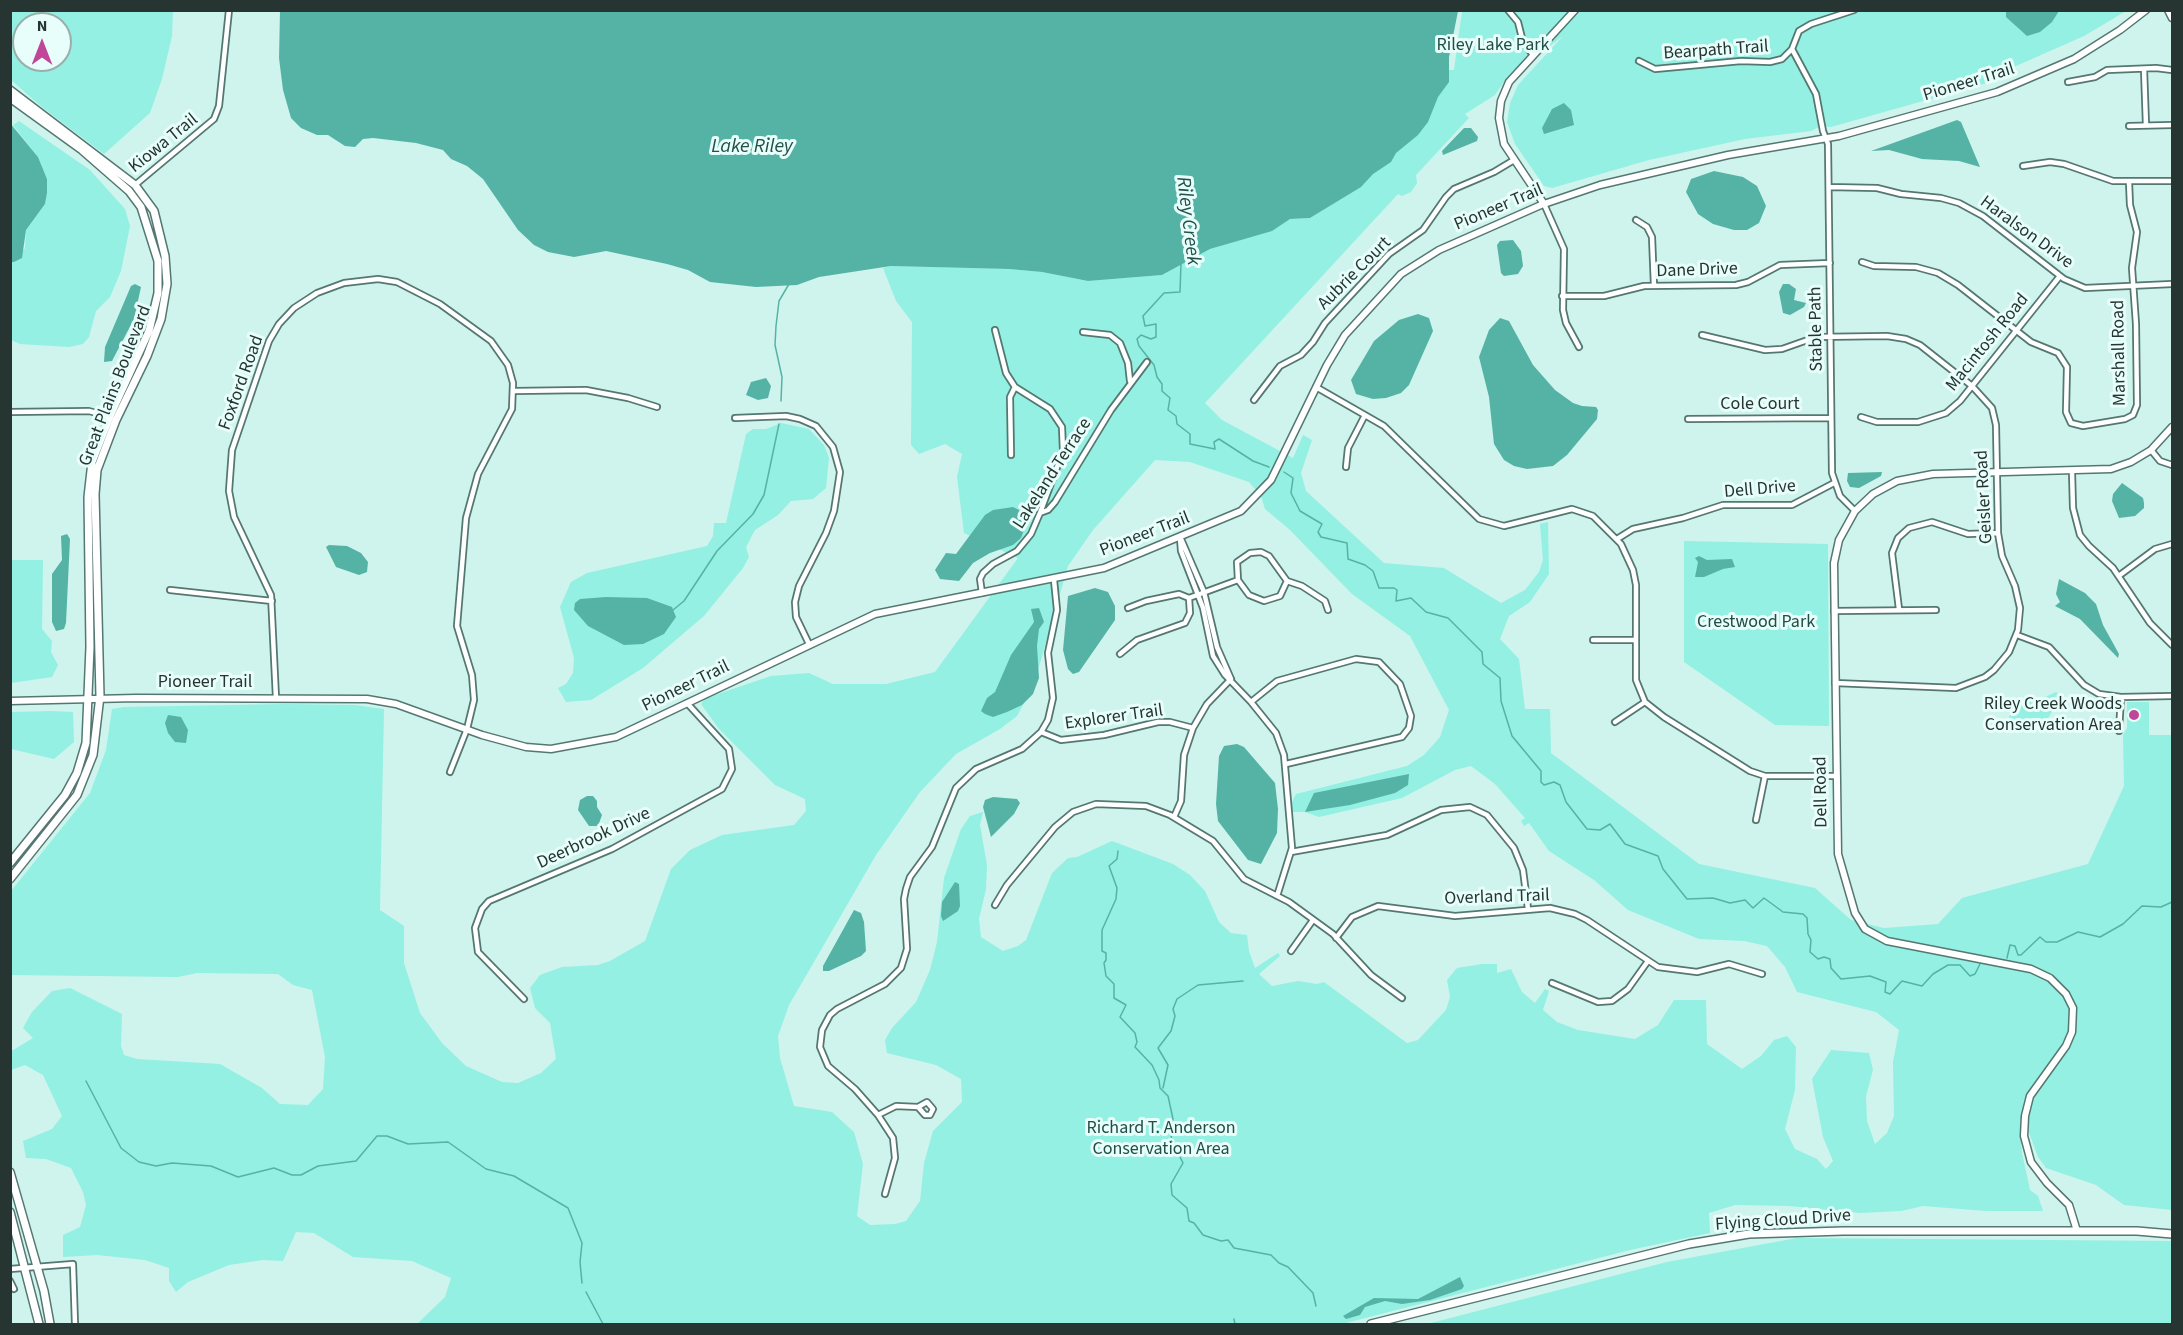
<!DOCTYPE html>
<style>
body{margin:0}
#map{position:relative;width:2183px;height:1335px;overflow:hidden;background:#cef4ed;font-family:"Source Sans 3",sans-serif}
canvas{display:block}
.frame{position:absolute;inset:0;border:12px solid #263532;pointer-events:none}
.north{position:absolute;left:12px;top:12px;width:60px;height:60px;box-sizing:border-box;background:#e7fefa;border:2px solid #9aaeaa;border-radius:50%;rotate:0deg;font-size:16px;font-weight:700;line-height:24px;text-align:center;color:#263532}
.north::after{content:'';display:block;margin:auto;width:21px;height:27px;background:#c04698;clip-path:polygon(50% 0,100% 100%,50% 72%,0 100%)}
</style>
<div id="map">
<canvas width="2183" height="1335"></canvas>
<div class="frame"></div>
<div class="north">N</div>
</div>
<script>
const ctx = document.querySelector('canvas').getContext('2d');
ctx.lineJoin = 'round';
function paint(path, color) {
  ctx.fillStyle = color;
  ctx.fill(path, 'evenodd');
}
function poly(rows) {
  const path = new Path2D();
  for (const r of rows) {
    path.moveTo(r[0], r[1]);
    for (let i = 2; i < r.length; i += 2) path.lineTo(r[i], r[i + 1]);
  }
  return path;
}
function trace(path, color, width, dash) {
  ctx.strokeStyle = color;
  ctx.lineWidth = width;
  ctx.lineCap = dash ? 'butt' : 'round';
  ctx.setLineDash(dash || []);
  ctx.stroke(path);
}
function drawText(font, color, halo, rows, align = 'center') {
  ctx.font = font + ' "Source Sans 3",sans-serif';
  ctx.lineWidth = 6;
  ctx.setLineDash([]);
  ctx.textBaseline = 'middle';
  ctx.strokeStyle = halo;
  ctx.fillStyle = color;
  for (const [text, x, y, turn = 0] of rows) {
    ctx.save();
    ctx.translate(x, y);
    ctx.rotate((+turn || 0) * Math.PI / 180);
    ctx.textAlign = isNaN(turn) ? turn : align;
    if (halo) ctx.strokeText(text, 0, 0);
    ctx.fillText(text, 0, 0);
    ctx.restore();
  }
}
paint(poly([
 [10,11,173,11,172,36,162,79,150,113,104,154,43,108,11,80],
 [24,24,60,24,60,60,24,60],
 [1462,11,2126,11,2084,36,2007,70,1987,83,1831,127,1821,126,1811,131,1745,139,1649,160,1552,188,1544,186,1515,144,1507,122,1510,103,1518,85,1563,36,1504,82,1495,95,1465,114,1469,118,1416,175,1417,183,1411,192,1402,196,1398,194,1205,403,1222,420,1293,458,1303,435,1312,440,1301,473,1306,491,1384,563,1444,568,1501,603,1525,590,1539,572,1543,560,1540,524,1548,522,1549,574,1530,602,1509,616,1500,639,1519,659,1525,709,1550,709,1551,753,1699,864,1815,888,1851,920,1884,928,1938,924,1962,898,2088,864,2124,786,2123,735,2127,728,2127,702,2149,702,2149,735,2172,735,2172,1210,2124,1205,2096,1185,2046,1168,2038,1157,2028,1130,2020,1132,2022,1153,2030,1190,2038,1196,2043,1211,1986,1211,1923,1206,1901,1211,1860,1213,1789,1206,1735,1205,1709,1213,1710,1233,1630,1250,1342,1324,417,1324,445,1297,451,1278,412,1261,353,1257,314,1233,296,1232,283,1261,263,1260,229,1265,188,1282,176,1292,169,1281,169,1268,145,1260,97,1255,63,1257,63,1235,80,1227,86,1205,83,1192,71,1168,46,1159,26,1158,23,1141,52,1129,62,1116,43,1075,25,1065,11,1070,10,1052,33,1038,23,1028,32,1012,52,991,70,988,122,1014,121,1046,124,1055,137,1059,220,1064,262,1088,280,1104,308,1105,323,1089,325,1057,312,990,293,985,278,974,197,973,178,977,11,975,11,891,90,793,106,750,112,709,124,707,286,704,355,705,384,709,380,910,404,926,404,963,420,1013,442,1043,466,1066,502,1082,518,1083,541,1073,556,1059,550,1023,535,1008,530,988,540,975,562,967,598,965,610,961,645,941,671,869,690,850,722,835,794,825,806,811,805,799,775,785,719,729,701,704,706,698,771,676,809,673,833,684,886,684,935,672,1018,558,964,533,957,477,962,454,945,444,919,454,911,445,912,322,896,301,883,268,891,266,1009,269,1042,272,1088,281,1162,275,1210,249,1272,230,1290,219,1310,218,1347,195,1448,82,1449,70,1454,70],
 [1155,460,1190,462,1249,482,1261,496,1265,509,1290,530,1352,594,1410,636,1449,710,1440,737,1424,755,1407,766,1296,794,1290,806,1292,812,1305,812,1319,817,1402,798,1455,770,1471,766,1495,784,1525,818,1521,821,1524,826,1529,823,1549,851,1594,880,1628,910,1699,939,1744,941,1767,946,1785,967,1797,992,1876,1012,1899,1030,1893,1062,1894,1116,1887,1133,1875,1144,1867,1121,1866,1096,1873,1070,1869,1053,1831,1050,1812,1079,1823,1137,1833,1161,1826,1169,1817,1159,1795,1149,1785,1129,1795,1090,1796,1047,1787,1036,1774,1040,1761,1056,1742,1069,1707,1044,1706,1000,1674,1000,1658,1025,1635,1039,1578,1030,1557,1022,1543,1010,1549,991,1545,989,1535,1003,1522,992,1511,969,1497,973,1497,964,1482,964,1457,968,1447,980,1450,997,1446,1010,1418,1040,1407,1043,1324,982,1317,984,1298,981,1272,986,1259,974,1280,956,1278,953,1255,968,1249,951,1247,935,1231,933,1219,922,1205,891,1190,875,1173,864,1112,841,1077,857,1068,858,1052,873,1026,940,1018,946,1003,951,981,937,979,919,986,889,987,865,980,825,983,812,970,816,961,829,944,878,937,942,930,970,916,1002,892,1028,885,1040,887,1053,936,1065,961,1079,962,1102,933,1131,924,1163,920,1201,906,1221,895,1224,870,1225,857,1216,863,1164,854,1132,832,1112,794,1106,780,1058,778,1036,789,1005,876,855,920,792,956,754,1000,729,1017,716,1034,684,1068,566,1093,530],
 [19,121,90,170,125,209,130,226,121,271,110,297,96,311,89,337,83,344,69,347,20,344,11,340,11,262,14,262,25,248,26,230,45,204,47,193,47,179,38,157,13,125],
 [781,423,809,429,824,445,829,458,826,488,813,499,791,501,778,515,755,530,746,547,749,557,743,568,704,616,643,668,591,700,566,702,558,688,566,684,573,673,574,658,560,607,571,582,587,573,707,546,713,536,714,523,726,523,746,434,753,429,766,429],
 [1684,541,1828,544,1829,726,1775,725,1684,662],
 [10,560,43,560,42,629,52,641,51,652,58,665,52,677,11,683],
 [2056,692,2062,696,2045,723,2029,725,2015,723,2009,717,2012,710,2028,698,2043,698],
 [52,711,73,712,74,742,54,759,11,749,11,712],
 [1797,1238,2172,1241,2172,1324,1427,1324,1667,1262]
]), '#93f0e2');
paint(poly([
 [280,11,280,10,1458,11,1449,57,1449,82,1438,97,1428,122,1418,135,1396,153,1391,162,1373,174,1361,187,1310,218,1290,219,1272,231,1210,249,1162,275,1088,281,1042,272,1009,269,891,266,819,277,797,285,756,287,710,282,688,270,667,264,606,251,574,257,548,252,534,245,518,230,483,179,467,166,451,159,443,150,416,143,373,138,363,139,355,147,345,146,328,135,317,135,301,128,291,118,283,90,279,58],
 [2006,11,2006,10,2059,11,2052,22,2040,32,2027,36,2006,17],
 [1564,103,1571,110,1574,125,1544,134,1542,128,1552,109],
 [1957,120,1961,122,1980,167,1959,161,1922,159,1889,150,1871,151],
 [10,123,38,157,47,179,47,193,45,204,26,230,22,258,14,262,10,262],
 [1464,128,1471,128,1478,137,1477,141,1443,155,1442,151],
 [1714,171,1743,177,1757,186,1766,206,1759,223,1747,230,1734,230,1713,224,1698,214,1686,192,1691,179],
 [1513,240,1521,251,1523,266,1518,274,1504,276,1501,273,1497,245,1500,241],
 [135,284,141,287,134,319,112,361,104,362,105,347,131,286],
 [1783,284,1789,284,1796,289,1794,300,1806,303,1804,307,1790,315,1783,313,1779,292],
 [1418,314,1429,318,1433,331,1409,385,1401,393,1386,398,1373,399,1356,394,1351,380,1374,341,1399,320],
 [1500,318,1509,321,1533,365,1555,390,1573,403,1582,406,1596,407,1598,410,1597,419,1567,455,1553,466,1527,469,1514,466,1504,460,1494,444,1489,397,1479,357,1489,330],
 [766,378,771,386,768,398,758,400,746,395,751,382],
 [1882,472,1881,476,1859,488,1850,487,1847,481,1848,473],
 [2122,483,2143,498,2144,503,2144,508,2135,516,2119,518,2112,501,2113,494],
 [1013,507,1019,510,1027,522,1021,538,1013,545,990,553,973,563,959,581,940,579,935,570,946,553,956,554,985,515,993,510],
 [67,534,70,539,66,623,64,629,56,631,52,622,52,574,62,560,61,536],
 [329,545,347,546,361,553,368,562,367,572,359,575,336,567,326,547],
 [1699,556,1707,560,1732,559,1735,567,1723,569,1704,577,1695,577,1698,562,1695,558],
 [2059,579,2085,593,2096,604,2103,625,2119,654,2118,658,2080,619,2055,606,2060,602,2056,594],
 [1095,588,1108,592,1115,606,1115,620,1079,672,1073,674,1068,669,1063,650,1068,596],
 [606,597,647,598,672,607,676,617,664,634,643,644,624,645,588,626,574,610,575,603,580,599],
 [1039,608,1044,622,1039,629,1037,646,1039,678,1033,694,1022,705,1007,712,993,717,985,714,981,711,987,698,995,692,1011,655,1034,622,1031,609],
 [168,715,181,717,188,730,186,743,175,742,168,733,165,723],
 [1237,744,1244,747,1275,783,1278,809,1277,833,1261,864,1248,860,1218,821,1216,804,1219,756,1224,746],
 [1409,774,1408,785,1395,793,1350,805,1305,812,1314,793],
 [587,796,593,796,597,801,597,807,602,815,598,826,589,826,578,810,580,800],
 [993,797,1017,799,1020,803,1014,814,991,837,983,807,985,800],
 [955,882,959,884,960,906,958,911,943,921,941,916,942,902],
 [854,910,861,913,864,922,866,951,861,956,829,971,823,971,823,966],
 [1460,1277,1464,1286,1462,1289,1430,1300,1402,1304,1385,1301,1365,1307,1360,1315,1346,1319,1343,1316,1374,1298,1418,1299]
]), '#55b3a6');
trace(poly([
 [1181,263,1180,292,1164,293,1143,316,1145,326,1156,324,1156,337,1151,339,1141,335,1137,339,1139,346,1154,365,1157,377,1162,384,1162,391,1170,398,1168,410,1176,416,1177,424,1190,434,1190,444,1215,449,1214,442,1219,439,1253,461,1269,467],
 [781,401,782,377,775,345,776,326,779,301,789,284],
 [1284,472,1293,478,1291,493,1300,511,1322,524,1318,532,1321,537,1347,543,1348,559,1365,565,1373,571,1379,588,1394,588,1397,590,1396,601,1411,598,1426,612,1448,618,1482,652,1483,664,1500,678,1501,701,1512,736,1541,771,1541,782,1544,785,1554,782,1560,785,1566,802,1587,829,1600,830,1610,824,1625,844,1658,856,1663,869,1687,899,1713,898,1730,903,1745,900,1753,908,1764,898,1783,912,1803,914,1807,918,1808,934,1811,940,1810,952,1818,959,1824,957,1830,959,1831,968,1841,979,1870,976,1886,982,1885,992,1890,994,1902,981,1922,986,1933,974,1948,965,1960,965,1970,976,1975,974,1980,964],
 [673,610,684,601,717,551,753,514,764,495,779,424],
 [1118,851,1117,859,1109,866,1117,888,1116,899,1102,930,1102,951,1106,953,1106,960,1104,963,1106,976,1114,984,1114,998,1126,1005,1120,1017,1135,1033,1137,1042,1135,1047,1152,1065,1159,1080,1160,1088,1168,1096,1173,1119,1170,1129,1172,1141,1183,1163,1171,1184,1172,1195,1187,1208,1189,1221,1194,1223,1203,1235,1221,1241,1228,1240,1234,1248,1271,1255,1279,1263,1288,1267,1313,1293,1316,1306],
 [2007,958,2010,945,2015,946,2018,955,2021,955,2040,937,2046,942,2057,942,2078,932,2100,937,2123,924,2142,906,2161,907,2172,902],
 [86,1081,121,1148,139,1162,156,1166,172,1163,211,1166,238,1177,274,1168,292,1175,301,1175,318,1166,356,1161,377,1136,387,1136,408,1144,448,1142,486,1169,514,1176,568,1208,582,1243,580,1262,582,1283],
 [1163,1088,1168,1065,1158,1048,1171,1031,1175,1016,1173,1009,1177,999,1198,985,1243,981],
 [586,1292,603,1324],
 [1234,1319,1235,1324]
]), '#55b3a6', 1.5);
const street = poly([
 [1508,10,1518,22,1523,42,1533,55],
 [1854,10,1811,24,1799,31,1792,49,1816,94,1823,131,1828,144,1832,473,1840,496,1855,511],
 [1639,61,1655,69,1741,61,1770,62,1782,59,1792,49],
 [2144,69,2146,125],
 [2068,82,2095,77,2107,70,2156,68,2172,70],
 [2129,126,2172,125],
 [2023,166,2050,162,2064,164,2113,181,2172,181],
 [135,185,214,119,219,106,229,10],
 [1829,187,1877,188,1901,194,1941,198,1959,203,1983,216,2064,279,2085,288,2172,284],
 [1544,204,1564,249,1563,310,1566,323,1579,347],
 [1636,220,1647,227,1652,237,1654,286],
 [1862,262,1874,266,1916,267,1938,273,1958,285,2031,342,2058,353,2067,367,2066,412,2071,423,2083,426,2125,419,2133,415,2137,405,2136,324,2132,268,2137,232,2130,205,2129,182],
 [1562,296,1604,296,1644,286,1736,285,1748,282,1780,265,1830,263],
 [995,330,1006,373,1015,387,1050,409,1062,427,1063,451,1040,513],
 [1083,332,1110,335,1120,343,1128,363,1130,381],
 [1702,335,1765,350,1782,349,1816,337,1887,336,1906,339,1920,345,1972,386,1992,408,1996,425,1998,533,2002,556,2015,586,2020,608,2018,630,2009,652,1994,670,1985,677,1956,688,1835,683],
 [1316,387,1384,426,1479,519,1504,526,1572,509,1593,516,1621,544,1633,570,1636,585,1636,680,1645,702,1664,717,1750,771,1765,776,1836,776],
 [514,391,586,390,628,398,657,407],
 [1254,400,1280,366,1301,355,1313,342,1325,323,1389,254,1423,230,1446,197,1454,189,1494,172,1514,160],
 [10,412,89,411,111,417],
 [1861,417,1877,422,1918,422,1946,413,1960,401,2060,276],
 [735,418,786,416,800,419,816,426,833,447,840,472,834,511,826,533,799,586,795,602,796,617,809,644],
 [1688,419,1831,418],
 [2151,450,2160,461,2172,465],
 [1011,455,1010,397,1015,387],
 [1346,467,1348,448,1365,415],
 [2072,472,2073,508,2080,535,2089,546,2113,568,2150,623,2172,645],
 [1180,538,1181,551,1203,608,1213,656,1225,675,1251,702,1276,733,1284,755,1292,848,1277,896],
 [1181,539,1204,592,1217,647,1231,679],
 [1617,539,1633,529,1683,518,1723,505,1792,505,1834,483],
 [2120,575,2155,549,2172,544],
 [1287,581,1302,586,1325,601,1328,610],
 [170,590,272,601],
 [982,593,980,579,983,573,993,564,1017,551,1031,534,1040,513,1048,510,1055,502,1111,410,1147,362],
 [1189,598,1238,580,1237,562,1250,553,1261,552,1269,556,1287,581,1280,596,1264,601,1249,595,1238,580],
 [1899,609,1892,553,1898,538,1909,528,1932,522,1968,534,1998,533],
 [1834,611,1936,610],
 [2017,635,2049,647,2084,685,2099,694,2121,697,2172,696],
 [1593,640,1636,640],
 [1120,654,1137,640,1185,623,1190,613,1189,598,1179,594,1146,601,1128,608],
 [276,698,271,595,234,517,229,491,232,450,269,341,279,324,294,308,317,293,344,283,378,279,397,282,440,304,491,341,508,365,513,383,512,409,478,474,466,518,457,626,472,675,474,700,467,729,450,772],
 [1251,702,1277,681,1356,659,1379,662,1400,684,1411,716,1409,728,1402,737,1286,764],
 [1615,722,1645,702],
 [2119,731,2121,697],
 [1041,732,1061,740,1104,735,1158,722,1170,722,1193,728],
 [1174,817,1181,801,1184,755,1193,728,1207,704,1231,679],
 [1756,820,1765,776],
 [1291,852,1387,835,1441,810,1470,807,1487,815,1514,848,1523,870,1528,909],
 [995,905,1007,885,1055,827,1073,812,1096,804,1146,806,1170,815,1213,841,1244,879,1289,902,1333,934,1371,975,1402,998],
 [1336,938,1352,917,1378,906,1455,916,1550,908,1575,914,1587,920,1658,967,1697,972,1729,964,1762,974],
 [1291,951,1313,920],
 [1552,983,1598,1002,1612,1001,1628,989,1648,961],
 [524,999,478,952,475,928,482,909,489,901,612,849,722,789,732,769,729,749,687,703],
 [878,1115,896,1106,918,1107,927,1102,933,1109,930,1115,925,1115,918,1107],
 [885,1194,895,1158,893,1138,878,1115,855,1089,828,1066,820,1047,822,1030,830,1015,837,1009,885,984,901,968,907,949,904,899,906,889,910,877,932,847,956,788,976,769,1022,749,1041,732,1048,720,1053,698,1048,653,1057,610,1054,580],
 [10,1269,73,1264,75,1324],
 [10,1281,14,1289]
]);
const secondary = poly([
 [2168,10,2172,18],
 [1544,204,1504,144,1499,118,1501,101,1509,82,1575,10],
 [10,701,136,698,367,699,396,704,482,735,526,747,551,749,616,737,875,614,1104,568,1241,511,1271,480,1327,365,1345,335,1401,274,1439,250,1541,205,1600,185,1728,155,1839,136,1997,92,2074,59,2120,30,2146,10],
 [2077,1231,2069,1205,2047,1183,2031,1162,2024,1136,2025,1116,2030,1096,2066,1046,2072,1032,2073,1008,2066,994,2050,978,2031,969,1887,941,1865,929,1855,913,1838,854,1834,563,1839,540,1855,511,1873,494,1897,481,1933,474,2111,469,2131,462,2151,450,2172,427]
]);
const primary = poly([
 [10,90,135,185,154,211,165,256,167,284,161,319,147,356,116,420,97,470,95,494,100,696,93,755,77,795,10,879],
 [10,98,82,150,129,191,141,207,158,261,158,293,149,331,110,416,92,462,88,497,90,647,86,743,77,773,65,795,10,863],
 [10,1172,44,1291,50,1324],
 [10,1212,39,1324],
 [1371,1324,1689,1244,1749,1234,1843,1231,2137,1231,2172,1234]
]);
trace(street, '#557771', 8);
trace(secondary, '#557771', 9);
trace(primary, '#557771', 10);
trace(street, '#fff', 4.5);
trace(secondary, '#fff', 6);
trace(primary, '#fff', 7);
for (const [x, y, r, color] of [
 [2134,715,6,"#c04698"]
]) {
  const dot = new Path2D();
  dot.arc(x, y, r, 0, 2 * Math.PI);
  ctx.fillStyle = color;
  ctx.fill(dot);
  trace(dot, '#e7fefa', 2);
}
drawText('18px', '#234d47', '#e7fefa', [
 ["Riley Lake Park",1493,46],
 ["Crestwood Park",1756,623],
 ["Richard T. Anderson",1161,1129],
 ["Conservation Area",1161,1150]
]);
drawText('18px', '#263532', '#e7fefa', [
 ["Bearpath Trail",1716,51,-4],
 ["Pioneer Trail",1969,83,-17],
 ["Kiowa Trail",164,144,-39],
 ["Pioneer Trail",1499,208,-23],
 ["Haralson Drive",2026,233,36],
 ["Dane Drive",1697,271,-2],
 ["Aubrie Court",1355,274,-45],
 ["Stable Path",1817,329,-91],
 ["Macintosh Road",1988,343,-51],
 ["Marshall Road",2120,353,-91],
 ["Foxford Road",242,383,-70],
 ["Great Plains Boulevard",116,386,-69],
 ["Cole Court",1760,405],
 ["Lakeland Terrace",1053,474,-57],
 ["Dell Drive",1760,490,-5],
 ["Geisler Road",1985,497,-93],
 ["Pioneer Trail",1145,535,-21],
 ["Pioneer Trail",205,683],
 ["Pioneer Trail",686,687,-26],
 ["Explorer Trail",1114,718,-8],
 ["Dell Road",1822,792,-91],
 ["Deerbrook Drive",594,839,-25],
 ["Overland Trail",1497,898,-2],
 ["Flying Cloud Drive",1783,1221,-4]
]);
drawText('18px', '#263532', '#e7fefa', [
 ["Riley Creek Woods",2122,705],
 ["Conservation Area",2122,726]
], 'right');
drawText('italic 20px', '#254f49', '#e7fefa', [
 ["Lake Riley",752,148],
 ["Riley Creek",1187,221,83]
]);
</script>
